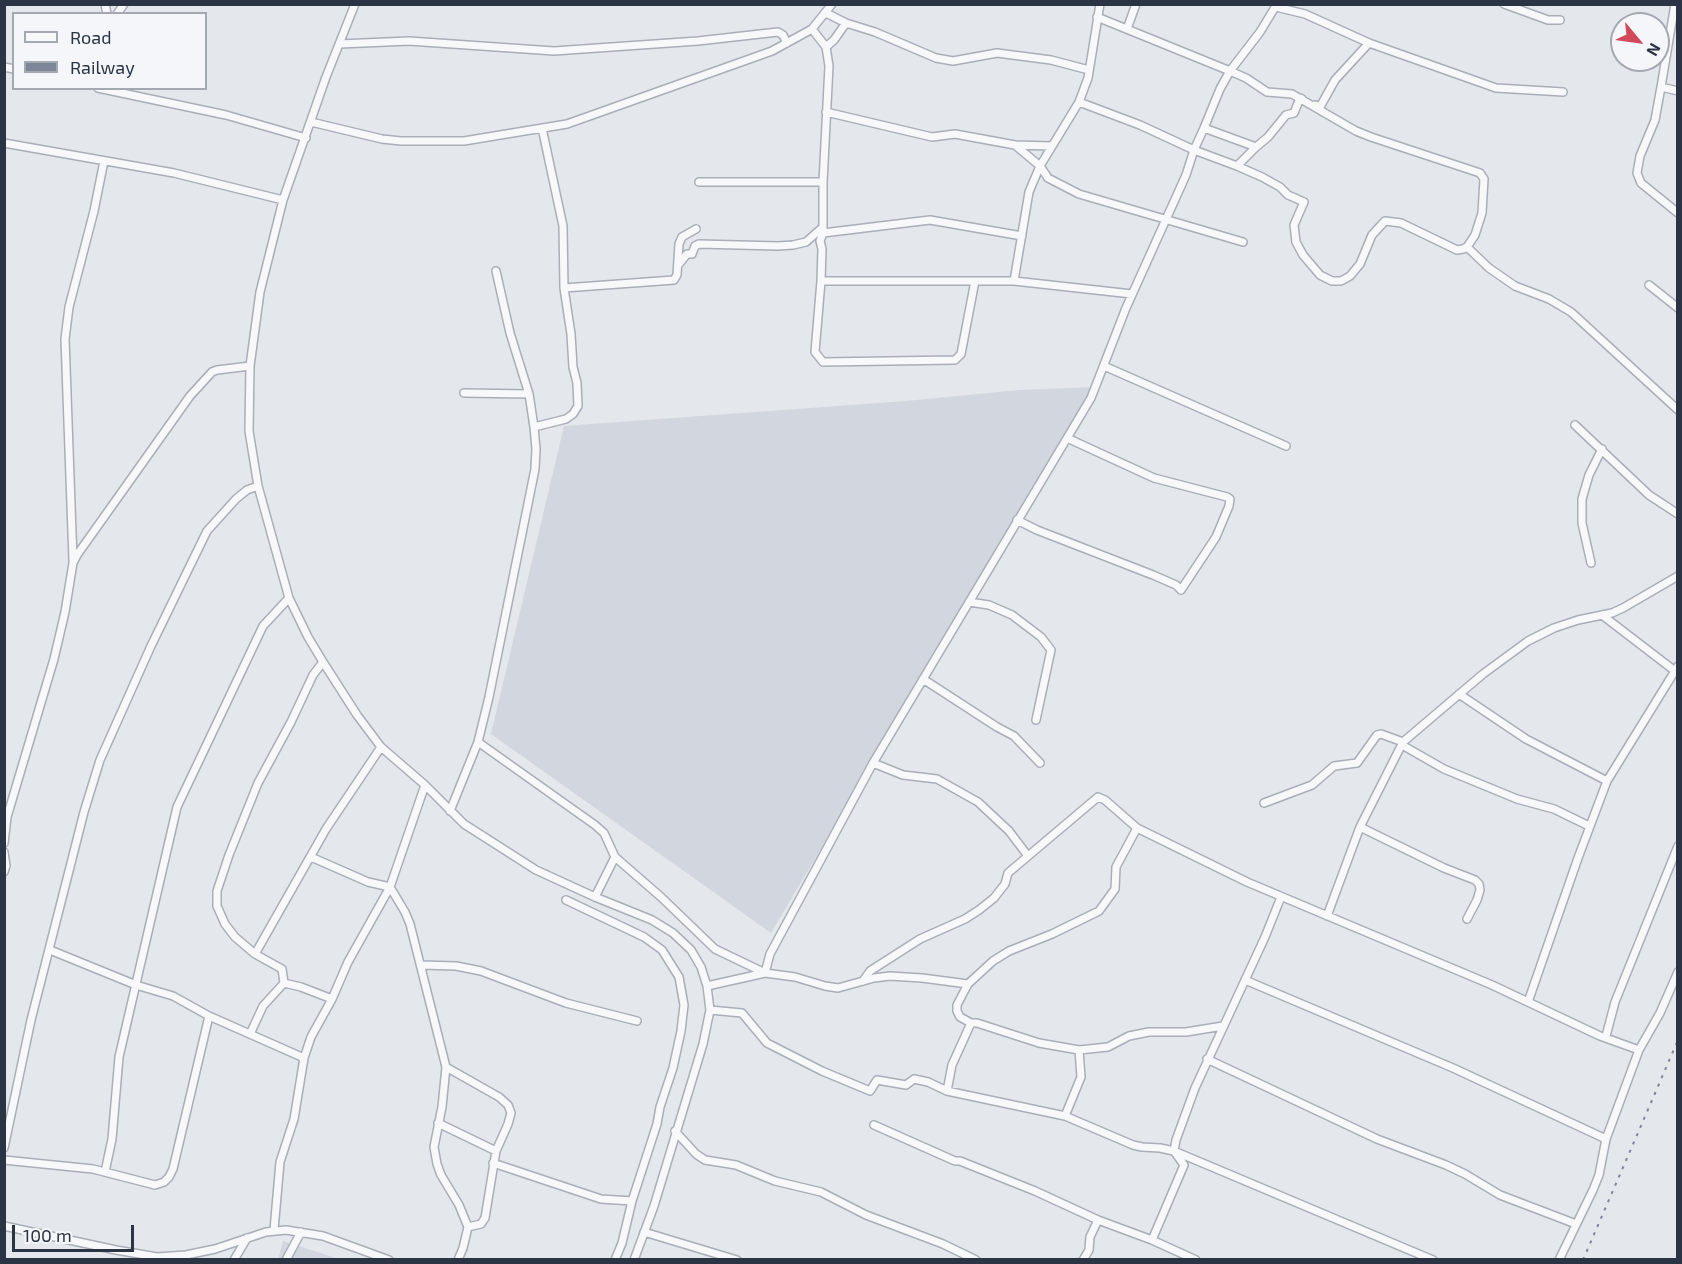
<!DOCTYPE html>
<style>
body{margin:0}
#map{position:relative;width:1682px;height:1264px;overflow:hidden;background:#e4e7ec;font-family:"Exo 2",sans-serif}
canvas{display:block}
.frame{position:absolute;inset:0;border:6px solid #2b3445;pointer-events:none}
.legend{position:absolute;left:12px;top:12px;width:195px;height:78px;box-sizing:border-box;background:#f4f6f9;border:2px solid #a4a8b1;margin:0;padding:8px 10px;list-style:none;font-size:18px;color:#2b3445}
.legend li{display:flex;align-items:center;gap:12px;height:30px}
.legend b{width:30px;border:2px solid #a4a8b1}
.north{position:absolute;left:1610px;top:12px;width:60px;height:60px;box-sizing:border-box;background:#f4f6f9;border:2px solid #a4a8b1;border-radius:50%;rotate:119deg;font-size:16px;font-weight:700;line-height:24px;text-align:center;color:#2b3445}
.north::after{content:'';display:block;margin:auto;width:21px;height:27px;background:#d1495b;clip-path:polygon(50% 0,100% 100%,50% 72%,0 100%)}
.scale{position:absolute;left:12px;top:1225px;width:122px;height:27px;box-sizing:border-box;border:3px solid #2b3445;border-top:0;padding-left:8px;font-size:18px;line-height:21px;white-space:nowrap;color:#2b3445;-webkit-text-stroke:4px #f4f6f9;paint-order:stroke}
</style>
<div id="map">
<canvas width="1682" height="1264"></canvas>
<div class="frame"></div>
<ul class="legend">
<li><b style="height:8px;background:#f7f8fa"></b>Road</li>
<li><b style="height:8px;background:#7d8696"></b>Railway</li>
</ul>
<div class="north">N</div>
<div class="scale">100 m</div>
</div>
<script>
const ctx = document.querySelector('canvas').getContext('2d');
ctx.lineJoin = 'round';
function paint(path, color) {
  ctx.fillStyle = color;
  ctx.fill(path, 'evenodd');
}
function poly(rows) {
  const path = new Path2D();
  for (const r of rows) {
    path.moveTo(r[0], r[1]);
    for (let i = 2; i < r.length; i += 2) path.lineTo(r[i], r[i + 1]);
  }
  return path;
}
function trace(path, color, width, dash) {
  ctx.strokeStyle = color;
  ctx.lineWidth = width;
  ctx.lineCap = dash ? 'butt' : 'round';
  ctx.setLineDash(dash || []);
  ctx.stroke(path);
}
paint(poly([
 [1095,387,771,933,491,734,564,426,906,401,1019,390],
 [283,1241,339,1259,278,1260]
]), '#d2d6de');
const minor = poly([
 [105,4,107,14],
 [355,4,326,77,283,200,260,292,250,366,249,431,258,486,289,598,308,637,323,662,357,715,381,747,425,785,464,824,536,870,595,897,652,920,673,933,691,950,701,967,707,986,710,1010,703,1044,654,1206,634,1260],
 [1504,4,1548,20,1560,20],
 [1675,4,1661,87,1678,91],
 [1276,7,1305,14,1369,43,1496,88,1563,92],
 [826,13,846,23,875,32,936,58,953,61,997,53,1051,60,1089,70],
 [117,14,124,4],
 [1097,17,1230,71,1246,78,1267,92,1292,94,1356,131,1371,137,1480,173,1484,179,1482,213,1475,235,1467,247,1463,249,1457,250,1401,223,1385,221,1372,235,1360,264,1350,276,1341,281,1332,281,1320,275,1303,255,1296,242,1294,225,1304,202,1288,195,1280,187,1262,177,1237,166],
 [812,29,826,47,829,66,823,182,823,233,820,241,822,249,821,281,815,352,823,362,955,360,961,354,975,281],
 [1127,29,1136,4],
 [340,44,409,41,554,51,698,41,778,32,783,35,787,43],
 [826,47,834,40,846,23],
 [4,67,14,69],
 [1661,87,1655,120,1640,156,1637,173,1641,183,1678,213],
 [98,88,226,115,306,138],
 [1315,105,1320,107,1335,80,1369,43],
 [826,112,932,137,955,134,1015,145,1051,146],
 [311,122,382,139,401,141,464,141,567,124,772,51,812,29,832,4],
 [542,128,563,226,564,288,674,280,677,275,679,244,682,237,696,229],
 [1204,128,1220,89,1230,71,1260,32,1277,4],
 [4,143,174,173,283,200],
 [1015,145,1040,166,1048,178,1079,194,1243,242],
 [1256,147,1237,166,1194,150,1204,128,1256,147,1268,137,1286,115,1294,113,1300,98,1302,99],
 [699,182,823,182],
 [823,233,930,220,1022,236],
 [1467,247,1489,268,1515,286,1549,299,1571,312,1678,410],
 [679,264,687,254,692,254,695,246,699,244,778,246,793,245,806,242,823,227],
 [496,271,510,333,529,394,534,427],
 [821,281,1014,281,1132,294],
 [1014,281,1029,192,1040,166,1079,102],
 [1649,285,1678,308],
 [1104,366,1286,446],
 [464,393,529,394],
 [1575,425,1649,495,1678,514],
 [1017,520,1037,530,1153,575,1176,585,1181,590,1216,537,1229,506,1230,499,1227,497,1154,478,1067,438],
 [73,560,65,339,69,307,94,211,104,161],
 [1591,563,1582,523,1582,499,1589,475,1602,449],
 [969,602,989,605,1012,615,1041,637,1051,650,1036,720],
 [1602,615,1675,671],
 [323,662,313,675,291,722,258,783,229,855,217,891,217,906,225,924,235,937,255,954,282,969,284,983,301,987,332,999],
 [923,679,997,727,1014,736,1040,763],
 [1459,694,1526,739,1607,781],
 [478,742,595,825,604,833,615,857,661,897,715,949,765,973,795,977,825,986,838,988,874,978,890,976,922,978,968,984],
 [1402,745,1444,769,1517,799,1554,809,1589,826],
 [873,763,903,775,937,779,978,802,1009,831,1028,856],
 [1264,803,1312,785,1334,766,1357,763,1377,735,1381,734,1403,742,1483,674,1528,641,1554,628,1578,620,1612,613,1623,608,1678,576],
 [450,811,478,742,489,697,535,469,536,449,534,427,566,419,573,414,578,406,577,383,573,367,571,334,564,288],
 [1360,827,1444,868,1475,880,1479,884,1480,890,1477,900,1467,919],
 [4,843,7,817,54,659,65,612,73,563,77,555,190,396,212,372,217,370,250,366],
 [4,852,6,866,4,872],
 [311,857,368,882,390,887,405,912,410,924,446,1067,442,1107,434,1147,437,1164,441,1175,459,1205,468,1227,463,1248,458,1260],
 [595,897,615,857],
 [566,900,644,937,662,950,679,977,684,1005,681,1031,673,1068,660,1107,657,1124,632,1201,622,1243,615,1260],
 [1327,916,1360,827,1403,742],
 [50,950,136,985,173,996,209,1016,304,1058],
 [255,954,326,829,381,747],
 [421,965,456,966,481,971,566,1003,637,1021],
 [765,973,770,954,873,763,1091,398,1126,308,1186,175,1194,150,1140,125,1079,102,1088,78,1100,4],
 [1245,980,1453,1068,1606,1139],
 [863,981,870,971,920,939,965,919,979,910,994,898,1005,884,1008,873,1098,797,1105,800,1137,828,1247,882,1492,985,1528,1002,1578,858,1607,781,1678,666],
 [707,986,765,973],
 [1528,1002,1600,1036,1639,1050],
 [710,1010,742,1013,767,1043,822,1071,870,1091,877,1080,906,1085,914,1079,928,1082,947,1091,1065,1116,1133,1145,1142,1147,1160,1148,1174,1151,1433,1260],
 [250,1034,263,1006,284,983],
 [1606,1036,1615,1002,1678,846],
 [1079,1050,1039,1043,977,1023,971,1023,960,1017,957,1011,957,1005,968,984,993,961,1009,951,1052,934,1099,911,1115,889,1116,867,1137,828],
 [1207,1059,1377,1139,1446,1165,1465,1174,1500,1195,1576,1224],
 [446,1067,499,1097,508,1105,511,1113,508,1124,496,1151],
 [947,1091,952,1065,971,1023],
 [1065,1116,1081,1077,1079,1050,1108,1047,1129,1036,1149,1032,1186,1032,1223,1026],
 [438,1123,496,1151,485,1218,481,1224,468,1227],
 [874,1125,955,1161,960,1161,1035,1191,1098,1220,1152,1240],
 [675,1131,696,1154,705,1160,736,1165,775,1181,821,1192,866,1215,943,1244,976,1260],
 [4,1148,31,1020,84,812,100,760,151,646,207,531,236,499,247,490,258,486],
 [4,1160,93,1169,155,1185,164,1182,169,1177,173,1169,209,1016],
 [493,1163,601,1199,632,1201],
 [105,1172,112,1139,119,1057,177,807,263,626,289,598],
 [4,1226,116,1250,157,1257,186,1255,215,1249,266,1232,286,1230,323,1236,389,1260],
 [274,1230,280,1162,294,1119,304,1058,311,1037,332,999,348,962,390,887,425,785],
 [644,1232,737,1260],
 [234,1260,247,1238],
 [286,1260,301,1232],
 [1083,1260,1089,1250,1090,1237,1098,1220],
 [1196,1260,1152,1240,1184,1165,1174,1151,1176,1140,1195,1088,1265,937,1281,897],
 [1559,1260,1593,1190,1599,1175,1606,1139,1639,1050,1660,1013,1678,972]
]);
trace(minor, '#a9aeb7', 10);
trace(minor, '#f7f8fa', 7);
trace(poly([
 [1583,1260,1678,1040]
]), '#7d8696', 2, [3, 6]);
</script>
